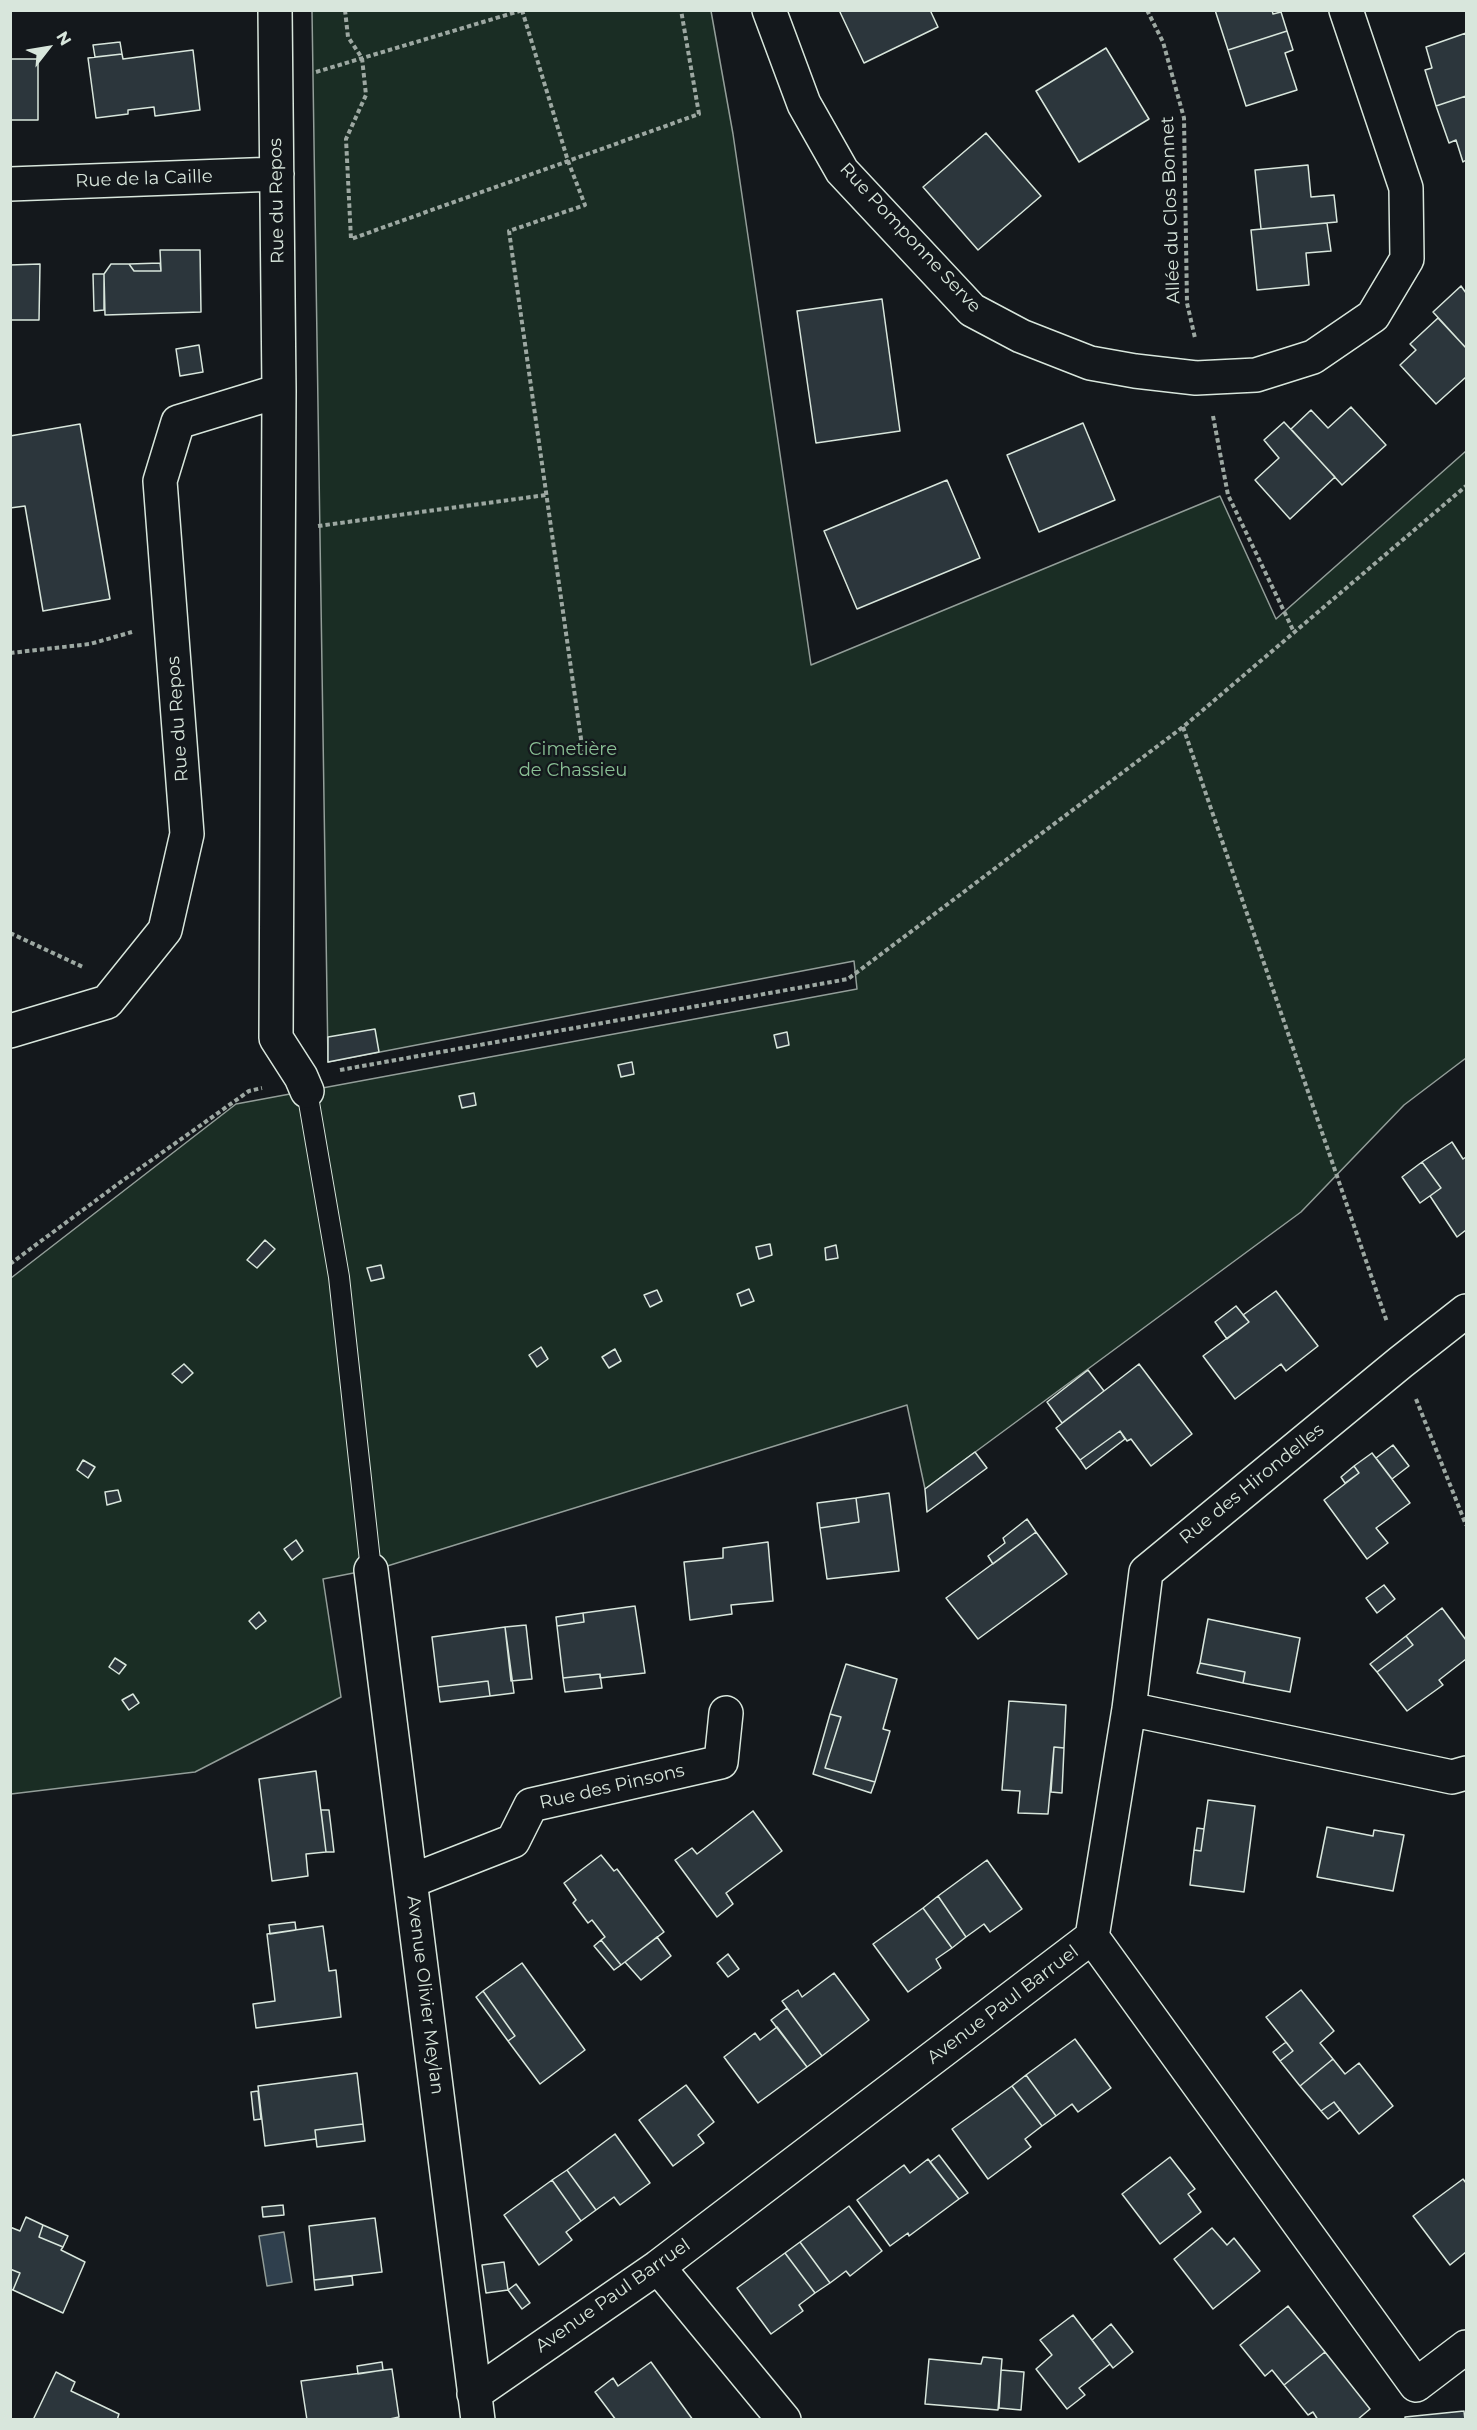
<!DOCTYPE html>
<meta charset="utf-8">
<style>
body{margin:0}
#map{position:relative;width:1477px;height:2430px;overflow:hidden;background:#14181c;font-family:Montserrat,sans-serif}
canvas{display:block}
.frame{position:absolute;inset:0;border:12px solid #d8e6dc;pointer-events:none}
.north{position:absolute;left:18px;top:18px;width:60px;height:60px;-webkit-text-stroke:4px #14181c;paint-order:stroke;rotate:59deg;font-size:16px;font-weight:700;line-height:24px;text-align:center;color:#d8e6dc}
.north::after{content:'';display:block;margin:auto;width:21px;height:27px;background:#d8e6dc;clip-path:polygon(50% 0,100% 100%,50% 72%,0 100%)}
</style>
<div id="map">
<canvas width="1477" height="2430"></canvas>
<div class="frame"></div>
<div class="north">N</div>
</div>
<script>
const ctx = document.querySelector('canvas').getContext('2d');
ctx.lineJoin = 'round';
function paint(path, color) {
  ctx.fillStyle = color;
  ctx.fill(path, 'evenodd');
}
function poly(rows) {
  const path = new Path2D();
  for (const r of rows) {
    path.moveTo(r[0], r[1]);
    for (let i = 2; i < r.length; i += 2) path.lineTo(r[i], r[i + 1]);
  }
  return path;
}
function trace(path, color, width, dash) {
  ctx.strokeStyle = color;
  ctx.lineWidth = width;
  ctx.lineCap = dash ? 'butt' : 'round';
  ctx.setLineDash(dash || []);
  ctx.stroke(path);
}
function drawText(font, color, halo, rows, align = 'center') {
  ctx.font = font + ' Montserrat,sans-serif';
  ctx.lineWidth = 4.5;
  ctx.setLineDash([]);
  ctx.textBaseline = 'middle';
  ctx.strokeStyle = halo;
  ctx.fillStyle = color;
  for (const [text, x, y, turn = 0] of rows) {
    ctx.save();
    ctx.translate(x, y);
    ctx.rotate((+turn || 0) * Math.PI / 180);
    ctx.textAlign = isNaN(turn) ? turn : align;
    if (halo) ctx.strokeText(text, 0, 0);
    ctx.fillText(text, 0, 0);
    ctx.restore();
  }
}
const green = poly([
 [312,11,711,11,733,134,811,665,1220,496,1276,619,1466,451,1466,1058,1404,1105,1301,1212,925,1489,907,1405,384,1567,323,1579,341,1697,195,1772,11,1794,11,1278,236,1104,857,989,854,961,328,1062,312,11]
]);
paint(green, '#1a2d24');
trace(green, '#939e99', 1.5);
const water = poly([
 [284,2232,292,2282,267,2286,259,2236,284,2232]
]);
paint(water, '#2f3f4d');
trace(water, '#939e99', 1.5);
const building = poly([
 [839,10,930,10,938,27,864,63,839,10],
 [1215,10,1272,10,1273,14,1281,12,1287,31,1228,50,1215,10],
 [1287,31,1293,50,1285,53,1297,90,1246,106,1228,50,1287,31],
 [1466,33,1466,96,1436,106,1425,70,1432,68,1426,47,1466,33],
 [120,42,122,54,95,57,93,45,120,42],
 [1106,48,1149,119,1079,162,1036,91,1106,48],
 [193,50,200,110,155,116,154,107,128,110,128,114,96,118,88,58,122,54,123,59,193,50],
 [10,59,38,59,38,120,10,120,10,59],
 [1466,96,1466,160,1463,162,1456,140,1449,143,1436,106,1466,96],
 [986,133,1041,196,978,250,923,187,986,133],
 [1308,165,1311,197,1334,195,1337,222,1261,229,1255,170,1308,165],
 [1327,223,1331,251,1306,253,1309,285,1257,290,1251,230,1327,223],
 [160,250,200,250,201,312,105,315,104,274,111,264,129,264,134,271,161,271,160,250],
 [160,263,161,271,134,271,129,264,160,263],
 [40,264,39,320,10,320,10,265,40,264],
 [93,274,104,274,104,310,94,311,93,274],
 [1461,286,1466,293,1466,348,1433,312,1461,286],
 [882,299,900,431,816,443,797,311,882,299],
 [1438,318,1466,348,1466,377,1436,404,1400,365,1416,350,1410,344,1438,318],
 [199,345,203,372,180,376,176,349,199,345],
 [1351,407,1386,445,1342,485,1291,429,1311,410,1328,428,1351,407],
 [1284,422,1335,477,1290,519,1255,480,1279,458,1264,440,1284,422],
 [1083,423,1115,500,1039,532,1007,455,1083,423],
 [80,424,110,599,43,611,25,506,10,508,10,436,80,424],
 [947,480,980,558,857,609,824,531,947,480],
 [375,1029,379,1052,328,1062,328,1037,375,1029],
 [787,1032,789,1045,777,1048,774,1035,787,1032],
 [632,1062,634,1074,621,1077,618,1065,632,1062],
 [474,1093,476,1105,462,1108,459,1096,474,1093],
 [1452,1142,1463,1159,1466,1157,1466,1230,1457,1237,1430,1196,1441,1188,1422,1162,1452,1142],
 [1422,1162,1441,1188,1420,1203,1402,1177,1422,1162],
 [265,1240,275,1249,257,1268,247,1260,265,1240],
 [770,1244,772,1255,759,1259,756,1247,770,1244],
 [836,1245,838,1258,826,1260,825,1248,836,1245],
 [381,1265,384,1278,371,1281,367,1268,381,1265],
 [749,1289,754,1301,741,1306,737,1294,749,1289],
 [657,1290,662,1301,650,1307,644,1295,657,1290],
 [1276,1291,1318,1346,1286,1371,1281,1364,1235,1399,1203,1356,1249,1322,1243,1315,1276,1291],
 [1236,1306,1249,1322,1227,1339,1215,1322,1236,1306],
 [541,1347,548,1359,537,1367,529,1355,541,1347],
 [615,1349,621,1361,609,1368,602,1357,615,1349],
 [184,1364,193,1373,182,1383,172,1374,184,1364],
 [1139,1364,1192,1434,1151,1466,1131,1439,1127,1441,1120,1431,1080,1460,1056,1428,1139,1364],
 [1088,1370,1104,1391,1062,1423,1047,1402,1088,1370],
 [1120,1431,1125,1439,1086,1469,1080,1460,1120,1431],
 [1393,1445,1409,1466,1392,1479,1376,1458,1393,1445],
 [975,1452,987,1468,927,1512,925,1489,975,1452],
 [1372,1453,1410,1503,1376,1528,1388,1543,1367,1559,1324,1500,1359,1473,1354,1466,1372,1453],
 [83,1460,95,1467,88,1478,77,1470,83,1460],
 [1354,1466,1359,1473,1345,1483,1341,1477,1354,1466],
 [118,1490,121,1501,107,1505,105,1492,118,1490],
 [889,1493,899,1571,827,1579,820,1528,859,1522,856,1498,889,1493],
 [856,1498,859,1522,820,1528,817,1503,856,1498],
 [1027,1519,1036,1532,993,1564,988,1556,1005,1543,1003,1538,1027,1519],
 [1036,1532,1067,1574,978,1639,946,1598,1036,1532],
 [296,1540,303,1551,292,1560,284,1549,296,1540],
 [768,1542,773,1601,731,1605,732,1614,690,1620,684,1562,723,1558,723,1548,768,1542],
 [1384,1585,1395,1599,1377,1613,1366,1598,1384,1585],
 [635,1606,645,1673,600,1678,600,1674,563,1678,557,1626,584,1622,583,1613,635,1606],
 [1442,1608,1466,1640,1466,1659,1439,1680,1443,1685,1407,1711,1377,1672,1413,1645,1406,1636,1442,1608],
 [259,1612,266,1621,256,1629,249,1621,259,1612],
 [583,1613,584,1622,557,1626,556,1617,583,1613],
 [1208,1619,1300,1638,1290,1692,1243,1683,1245,1672,1200,1663,1208,1619],
 [526,1625,532,1679,511,1681,505,1627,526,1625],
 [505,1627,514,1693,490,1696,488,1681,438,1687,432,1637,505,1627],
 [1406,1636,1413,1645,1377,1672,1370,1664,1406,1636],
 [115,1658,126,1665,119,1674,109,1667,115,1658],
 [1200,1663,1245,1672,1243,1683,1197,1673,1200,1663],
 [846,1664,897,1679,883,1729,890,1731,875,1782,825,1768,841,1717,830,1714,846,1664],
 [600,1674,602,1688,565,1692,563,1678,600,1674],
 [488,1681,490,1696,440,1702,438,1687,488,1681],
 [133,1694,139,1703,129,1710,122,1700,133,1694],
 [1009,1701,1066,1705,1064,1748,1054,1747,1048,1814,1018,1813,1020,1791,1002,1790,1009,1701],
 [830,1714,841,1717,825,1768,875,1782,871,1793,813,1774,830,1714],
 [1054,1747,1064,1748,1062,1793,1051,1792,1054,1747],
 [316,1771,326,1852,306,1854,308,1876,272,1881,259,1779,316,1771],
 [1208,1800,1255,1806,1244,1892,1190,1885,1194,1850,1201,1851,1208,1800],
 [321,1810,329,1810,334,1852,326,1852,321,1810],
 [753,1811,782,1851,726,1893,733,1904,717,1917,675,1860,692,1848,697,1854,753,1811],
 [1327,1827,1373,1836,1374,1830,1404,1835,1393,1891,1317,1877,1327,1827],
 [1197,1828,1204,1829,1201,1851,1194,1850,1197,1828],
 [601,1855,614,1871,617,1869,664,1932,621,1965,601,1940,605,1937,592,1920,588,1923,573,1903,576,1900,564,1883,601,1855],
 [987,1860,1022,1909,990,1932,984,1924,966,1937,938,1896,987,1860],
 [938,1896,966,1937,952,1948,923,1908,938,1896],
 [923,1908,952,1948,936,1959,941,1968,908,1992,873,1944,923,1908],
 [295,1922,296,1930,270,1934,269,1925,295,1922],
 [323,1926,329,1971,336,1970,341,2017,256,2028,253,2004,275,2001,267,1934,323,1926],
 [657,1937,671,1956,641,1980,625,1962,657,1937],
 [601,1940,621,1965,614,1970,594,1946,601,1940],
 [728,1954,739,1969,728,1977,717,1963,728,1954],
 [522,1963,585,2050,540,2084,508,2041,515,2036,483,1991,522,1963],
 [834,1973,869,2020,822,2056,782,2001,798,1990,802,1997,834,1973],
 [1301,1990,1334,2031,1320,2043,1333,2059,1300,2086,1280,2061,1293,2051,1266,2017,1301,1990],
 [483,1991,515,2036,508,2041,476,1997,483,1991],
 [787,2008,822,2056,807,2067,771,2020,787,2008],
 [777,2027,807,2067,758,2103,724,2057,755,2033,760,2040,777,2027],
 [1075,2039,1111,2088,1078,2112,1072,2104,1056,2116,1026,2075,1075,2039],
 [1286,2042,1293,2051,1280,2061,1273,2052,1286,2042],
 [1333,2059,1345,2074,1359,2063,1393,2106,1359,2134,1334,2102,1321,2111,1300,2086,1333,2059],
 [357,2073,363,2124,315,2130,316,2139,265,2146,258,2086,357,2073],
 [1026,2075,1056,2116,1042,2126,1012,2086,1026,2075],
 [686,2085,714,2122,698,2135,704,2143,673,2166,639,2120,686,2085],
 [1012,2086,1042,2126,1025,2139,1031,2147,988,2179,952,2129,1012,2086],
 [258,2091,261,2119,254,2120,251,2092,258,2091],
 [1334,2102,1340,2110,1328,2119,1321,2111,1334,2102],
 [363,2124,365,2141,317,2147,315,2130,363,2124],
 [615,2134,650,2183,620,2205,614,2197,596,2210,567,2170,615,2134],
 [939,2155,968,2193,959,2199,930,2162,939,2155],
 [1170,2157,1195,2189,1188,2194,1201,2212,1160,2244,1122,2194,1170,2157],
 [928,2159,959,2199,909,2236,908,2233,890,2246,857,2200,904,2165,910,2173,928,2159],
 [567,2170,596,2210,581,2221,552,2180,567,2170],
 [1463,2179,1466,2183,1466,2252,1450,2265,1413,2216,1463,2179],
 [552,2180,581,2221,566,2232,572,2240,539,2265,504,2215,552,2180],
 [283,2205,284,2215,263,2217,262,2207,283,2205],
 [849,2206,882,2251,850,2276,846,2271,830,2283,800,2242,849,2206],
 [26,2217,43,2225,39,2237,63,2247,61,2250,85,2262,63,2313,13,2290,20,2273,10,2269,10,2227,20,2231,26,2217],
 [375,2218,382,2272,314,2280,309,2226,375,2218],
 [43,2225,68,2236,63,2247,39,2237,43,2225],
 [1212,2228,1227,2245,1234,2238,1260,2271,1213,2309,1174,2259,1212,2228],
 [800,2242,830,2283,815,2293,785,2253,800,2242],
 [785,2253,815,2293,799,2305,803,2311,771,2334,737,2288,785,2253],
 [504,2262,508,2290,486,2293,482,2265,504,2262],
 [10,2269,20,2273,13,2290,10,2289,10,2269],
 [352,2276,353,2285,315,2290,314,2280,352,2276],
 [516,2284,530,2303,522,2309,508,2290,516,2284],
 [1288,2306,1325,2352,1284,2385,1272,2370,1265,2376,1240,2345,1288,2306],
 [1073,2315,1110,2364,1079,2388,1085,2395,1067,2409,1036,2369,1052,2355,1040,2340,1073,2315],
 [1111,2324,1133,2352,1113,2368,1092,2340,1111,2324],
 [1325,2352,1370,2409,1357,2420,1318,2420,1313,2412,1308,2415,1284,2385,1325,2352],
 [983,2357,1002,2359,998,2410,925,2404,929,2359,981,2364,983,2357],
 [382,2362,383,2370,358,2374,357,2366,382,2362],
 [651,2362,693,2420,616,2420,595,2392,613,2378,618,2386,651,2362],
 [392,2369,399,2417,385,2420,307,2420,301,2381,392,2369],
 [1001,2370,1024,2372,1021,2410,999,2408,1001,2370],
 [56,2372,75,2382,71,2391,119,2414,117,2420,33,2420,56,2372],
 [1464,2411,1465,2420,1405,2420,1405,2417,1464,2411]
]);
paint(building, '#2c363c');
trace(building, '#d8e6dc', 1.5);
const lane = poly([
 [307,1091,339,1277,371,1570]
]);
const street = poly([
 [275,10,279,391,276,1038,301,1077,307,1091],
 [769,10,804,104,842,171,972,310,1021,336,1090,363,1135,371,1196,378,1256,375,1313,357,1373,316,1407,259,1406,188,1346,10],
 [10,184,277,174],
 [10,1031,107,1002,165,930,187,834,160,481,178,422,279,391],
 [371,1570,478,2420],
 [1129,1709,1452,1777,1466,1773],
 [411,1881,513,1841,531,1805,721,1762,726,1713],
 [1092,1937,1129,1709,1146,1572,1401,1362,1466,1311],
 [658,2267,784,2420],
 [474,2394,658,2267,1092,1937,1416,2385,1466,2347]
]);
trace(lane, '#d8e6dc', 22);
trace(street, '#d8e6dc', 36);
trace(poly([
 [345,10,348,37,362,58,366,95,346,139,351,239,699,114,681,10],
 [522,10,568,161,585,205,509,231,583,753],
 [1147,10,1163,42,1184,118,1187,303,1195,338],
 [316,72,523,10],
 [1213,416,1228,495,1294,632],
 [318,526,546,495],
 [10,653,90,644,132,632],
 [1183,727,1387,1322],
 [10,933,83,967],
 [340,1070,848,979,1183,727,1466,486],
 [10,1264,122,1181,249,1091,262,1088],
 [1416,1399,1466,1525]
]), '#9da8a2', 4, [4.5, 3]);
trace(lane, '#14181c', 20);
trace(street, '#14181c', 33);
drawText('18px', '#d8e6dc', '#14181c', [
 ["Rue de la Caille",144,179,-2],
 ["Rue du Repos",277,201,-91],
 ["Allée du Clos Bonnet",1171,210,-92],
 ["Rue Pomponne Serve",910,238,47],
 ["Rue du Repos",178,719,-94],
 ["Rue des Hirondelles",1252,1484,-39],
 ["Rue des Pinsons",612,1787,-13],
 ["Avenue Olivier Meylan",425,1995,83],
 ["Avenue Paul Barruel",1003,2005,-37],
 ["Avenue Paul Barruel",613,2296,-35]
]);
drawText('18px', '#8ac095', '#14181c', [
 ["Cimetière",573,750],
 ["de Chassieu",573,771]
]);
</script>
